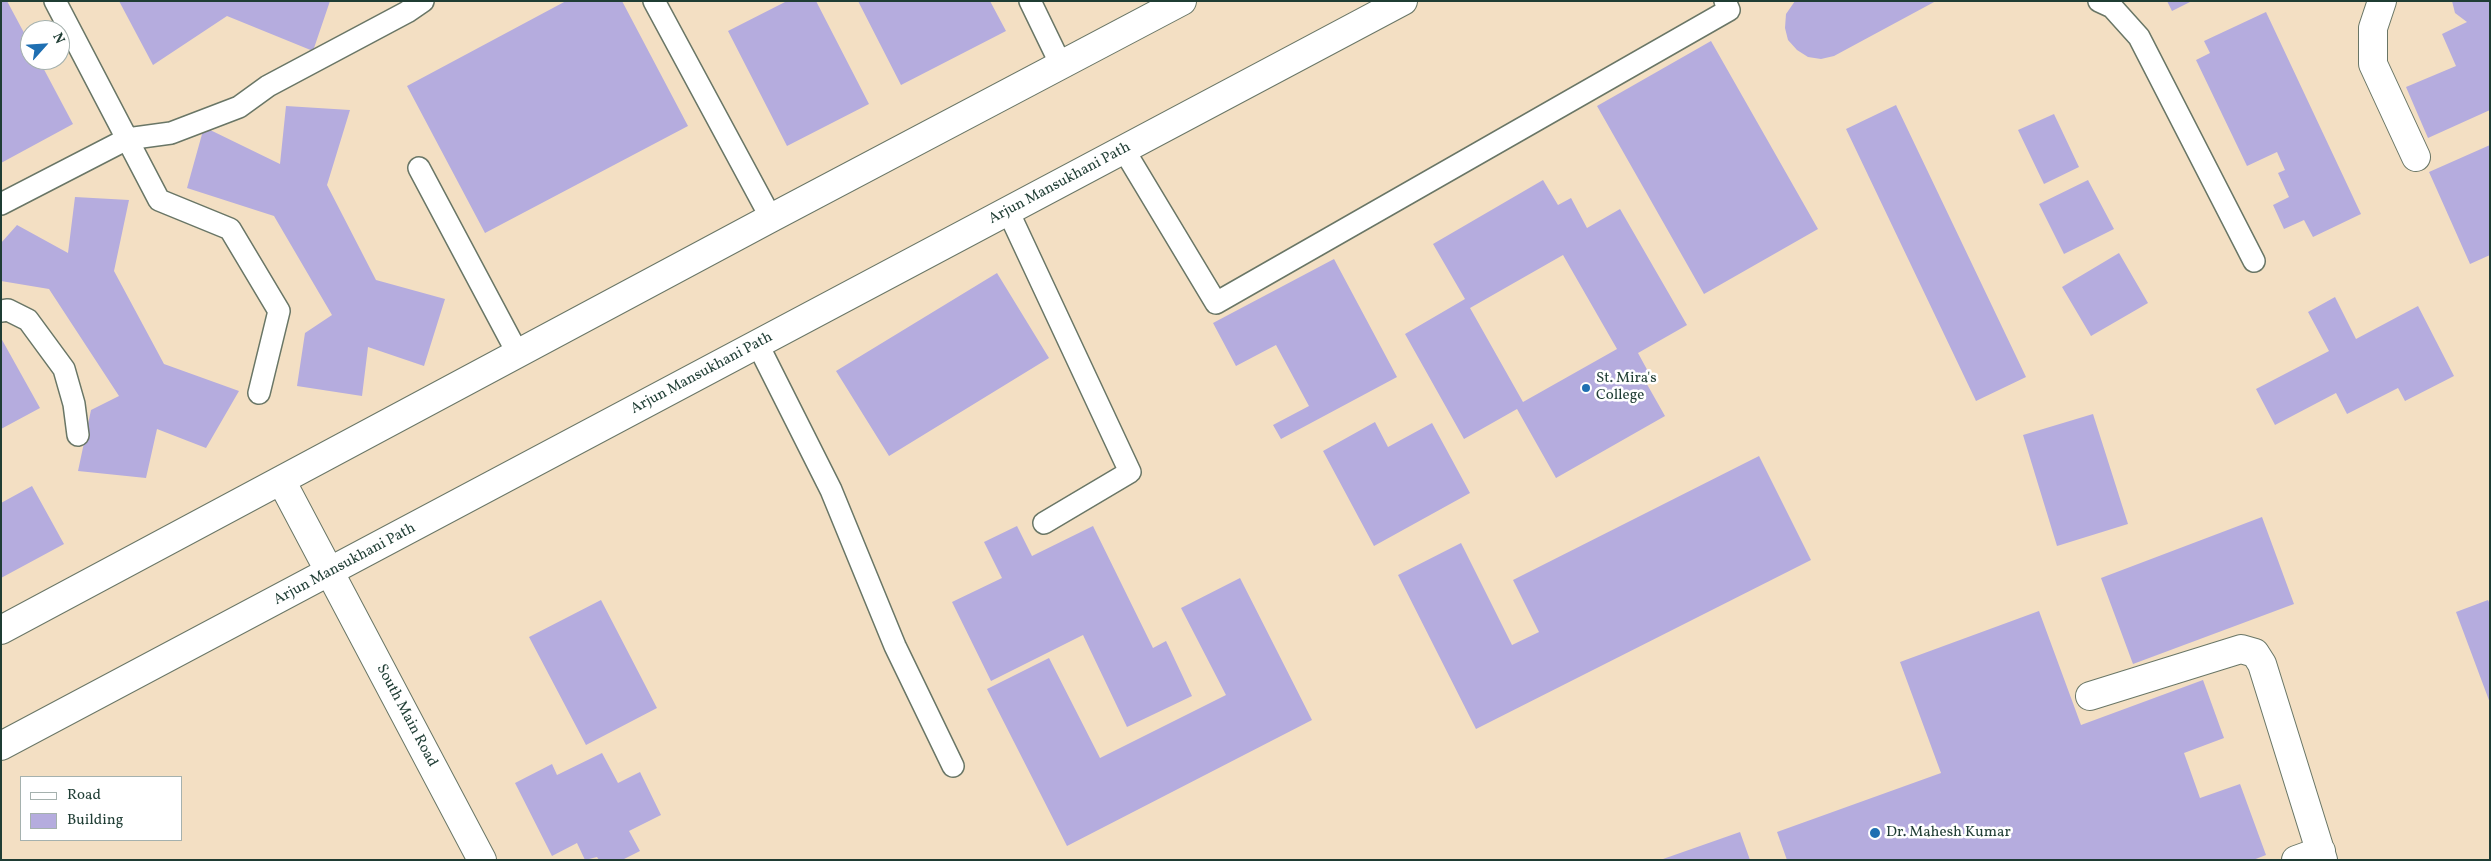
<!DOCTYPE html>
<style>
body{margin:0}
#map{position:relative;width:2491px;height:861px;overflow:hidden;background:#f3dfc3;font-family:Vollkorn,serif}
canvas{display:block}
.frame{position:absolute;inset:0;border:2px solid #1f3d34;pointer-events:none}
.legend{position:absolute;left:20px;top:776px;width:162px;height:65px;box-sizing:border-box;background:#fff;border:1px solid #a5b1ae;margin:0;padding:6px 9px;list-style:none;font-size:15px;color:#1f3d34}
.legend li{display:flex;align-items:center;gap:10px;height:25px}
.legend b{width:25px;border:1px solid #a5b1ae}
.north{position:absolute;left:20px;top:20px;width:50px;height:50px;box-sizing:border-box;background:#fff;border:1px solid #a5b1ae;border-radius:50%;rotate:64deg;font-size:14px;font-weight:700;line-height:20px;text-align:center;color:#1f3d34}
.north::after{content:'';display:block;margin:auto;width:18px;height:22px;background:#1f6fb2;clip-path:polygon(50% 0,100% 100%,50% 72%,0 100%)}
</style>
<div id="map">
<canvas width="2491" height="861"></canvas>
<div class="frame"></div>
<ul class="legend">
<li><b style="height:6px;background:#fff"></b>Road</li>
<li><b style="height:14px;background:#b5acde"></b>Building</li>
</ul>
<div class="north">N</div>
</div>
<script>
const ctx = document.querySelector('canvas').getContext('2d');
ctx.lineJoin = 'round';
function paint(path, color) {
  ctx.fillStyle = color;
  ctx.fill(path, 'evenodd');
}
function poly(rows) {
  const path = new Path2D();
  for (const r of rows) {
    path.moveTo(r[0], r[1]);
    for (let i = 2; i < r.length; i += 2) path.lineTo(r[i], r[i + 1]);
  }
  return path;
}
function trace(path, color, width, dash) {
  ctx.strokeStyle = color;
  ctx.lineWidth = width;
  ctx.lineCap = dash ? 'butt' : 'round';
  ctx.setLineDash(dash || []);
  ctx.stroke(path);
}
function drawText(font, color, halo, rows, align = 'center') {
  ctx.font = font + ' Vollkorn,serif';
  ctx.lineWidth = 5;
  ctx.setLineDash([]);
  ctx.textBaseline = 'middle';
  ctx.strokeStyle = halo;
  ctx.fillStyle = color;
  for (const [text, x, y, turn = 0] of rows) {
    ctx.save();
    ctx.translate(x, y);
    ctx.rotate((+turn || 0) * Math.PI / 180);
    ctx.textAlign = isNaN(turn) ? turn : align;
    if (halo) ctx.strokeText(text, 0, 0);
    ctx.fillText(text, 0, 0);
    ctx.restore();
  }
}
paint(poly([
 [1,1,7,1,30,44,30,60,39,60,73,124,1,163],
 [119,1,330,1,313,51,227,16,153,65],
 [566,1,622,1,688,126,485,233,407,86],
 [787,1,816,1,869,104,787,146,728,31],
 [858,1,990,1,1006,31,901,85],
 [1795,1,1936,1,1834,56,1821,59,1808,57,1797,50,1788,40,1785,28,1786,14],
 [2167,1,2192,1,2172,11],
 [2452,1,2490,1,2490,110,2428,138,2406,87,2456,66,2442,34,2467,22,2455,13],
 [2266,12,2361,214,2313,237,2304,220,2284,229,2273,205,2289,197,2278,173,2285,170,2277,152,2247,166,2196,60,2210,53,2204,41],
 [1711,41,1818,229,1704,294,1597,106],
 [1896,105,2026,377,1976,401,1846,129],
 [286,106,350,110,327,185,376,280,445,299,424,366,368,347,362,396,297,386,305,333,332,315,274,216,187,188,204,127,280,164],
 [2054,114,2079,167,2044,184,2018,130],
 [2490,145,2490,255,2470,264,2429,172],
 [1543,180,1558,205,1571,198,1587,228,1620,209,1687,325,1638,353,1650,375,1644,379,1665,416,1556,478,1517,409,1464,439,1405,334,1465,299,1433,244],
 [1563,255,1617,349,1523,402,1470,308],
 [2088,180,2114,229,2064,254,2039,204],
 [75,197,129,200,114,271,164,364,239,391,206,448,157,429,146,478,78,471,91,410,119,396,49,289,1,281,1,243,17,225,68,253],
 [2119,253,2148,303,2091,336,2062,287],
 [1334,259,1397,377,1281,439,1273,425,1309,406,1276,345,1236,366,1213,323],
 [997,273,1049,358,889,456,836,371],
 [2335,297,2356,339,2418,306,2454,376,2405,401,2398,388,2347,414,2336,393,2275,425,2256,389,2329,351,2308,312],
 [1,338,40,408,1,429],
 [2093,414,2128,524,2057,546,2023,435],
 [1375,422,1388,447,1432,423,1470,493,1374,546,1323,451],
 [1759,456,1811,560,1476,729,1398,575,1461,543,1512,645,1539,632,1513,580],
 [32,486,64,544,1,578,1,503],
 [2262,517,2294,604,2133,664,2101,578],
 [1017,526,1032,556,1093,526,1153,648,1166,641,1192,696,1127,727,1083,635,991,681,952,602,1002,578,984,542],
 [1240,578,1312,720,1067,846,987,689,1049,658,1100,758,1226,695,1181,608],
 [601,600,657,708,586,745,529,637],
 [2488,600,2490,604,2490,703,2456,612],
 [2039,611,2081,725,2203,680,2224,738,2184,753,2200,798,2240,784,2266,855,2253,860,1787,860,1777,832,1941,773,1900,662],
 [602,753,618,783,640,772,661,815,629,831,640,851,622,860,599,860,597,857,585,860,577,843,552,856,515,783,552,764,557,775],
 [1740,832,1750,860,1663,860,1663,859]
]), '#b5acde');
const service = poly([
 [55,1,159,200,230,229,279,311,259,393],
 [654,1,771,218],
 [1030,1,1061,65],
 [2099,1,2112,7,2139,37,2254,261],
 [1124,150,1216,303,1729,10,1725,1],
 [419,168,518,354],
 [1,204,127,139,171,133,239,107,268,86,407,12,423,1],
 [1008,211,1130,472,1044,523],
 [1,311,8,310,28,320,64,369,74,404,78,435],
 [758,345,831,490,895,646,953,766]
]);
const minor = poly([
 [2382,1,2373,28,2373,64,2416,157],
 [2090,696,2241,649,2255,653,2262,664,2323,860],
 [2296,860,2321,851]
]);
const secondary = poly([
 [282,482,482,860],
 [1,630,771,218,1182,1],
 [1,746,1403,1]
]);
trace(service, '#697666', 24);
trace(minor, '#697666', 30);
trace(secondary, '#697666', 30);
trace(service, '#fff', 21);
trace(minor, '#fff', 28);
trace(secondary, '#fff', 28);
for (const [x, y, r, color] of [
 [1586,388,5,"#1f6fb2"],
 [1875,833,6,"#1f6fb2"]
]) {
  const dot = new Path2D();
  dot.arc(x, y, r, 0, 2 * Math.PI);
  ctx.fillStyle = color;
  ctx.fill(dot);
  trace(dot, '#fff', 2);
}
drawText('15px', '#1f3d34', '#fff', [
 ["Arjun Mansukhani Path",1060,184,-28],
 ["Arjun Mansukhani Path",702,374,-28],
 ["Arjun Mansukhani Path",345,565,-28],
 ["South Main Road",406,716,62]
]);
drawText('15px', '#1f3d34', '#fff', [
 ["St. Mira's",1596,379],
 ["College",1596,396],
 ["Dr. Mahesh Kumar",1886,833]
], 'left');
</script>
